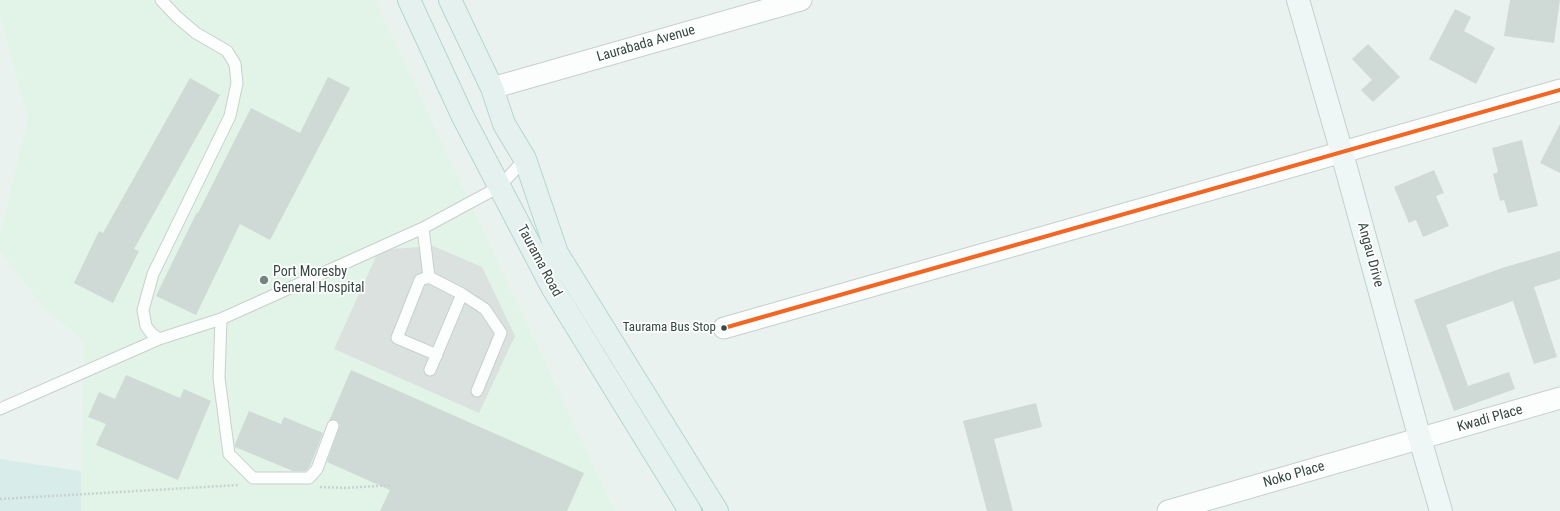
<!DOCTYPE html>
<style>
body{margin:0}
canvas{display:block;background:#eaf2f0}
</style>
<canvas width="1560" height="511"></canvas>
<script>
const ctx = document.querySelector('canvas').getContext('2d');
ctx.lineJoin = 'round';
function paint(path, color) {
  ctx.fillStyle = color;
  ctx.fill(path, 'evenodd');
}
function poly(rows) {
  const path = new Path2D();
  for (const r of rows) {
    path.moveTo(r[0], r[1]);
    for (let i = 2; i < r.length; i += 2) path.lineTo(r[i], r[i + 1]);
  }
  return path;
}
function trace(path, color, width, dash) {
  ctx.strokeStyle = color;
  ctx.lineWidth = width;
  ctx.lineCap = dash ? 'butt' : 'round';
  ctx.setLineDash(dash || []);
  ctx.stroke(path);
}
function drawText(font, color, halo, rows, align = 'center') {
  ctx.font = font + ' "Roboto Condensed",sans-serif';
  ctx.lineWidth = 3.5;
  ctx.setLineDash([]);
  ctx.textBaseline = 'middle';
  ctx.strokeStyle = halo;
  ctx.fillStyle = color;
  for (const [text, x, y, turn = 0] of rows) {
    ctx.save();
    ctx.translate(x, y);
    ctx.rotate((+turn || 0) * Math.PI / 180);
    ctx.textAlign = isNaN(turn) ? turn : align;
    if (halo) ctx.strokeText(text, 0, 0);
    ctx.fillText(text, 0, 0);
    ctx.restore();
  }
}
paint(poly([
 [0,459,81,471,81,511,0,511]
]), '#d8ede9');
paint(poly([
 [0,0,375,0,615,511,81,511,84,341,46,310,0,251,0,234,28,119,0,15]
]), '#e1f4e7');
paint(poly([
 [433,246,482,267,515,336,479,413,334,349,379,250]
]), '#dae1df');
paint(poly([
 [1510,0,1560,0,1554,43,1504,36],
 [1455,9,1471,17,1464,31,1495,48,1476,84,1429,59],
 [1368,44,1400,77,1373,102,1361,90,1372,80,1352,59],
 [328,77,350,88,270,240,240,224,196,315,156,296,197,212,198,213,251,108,300,133],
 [190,78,220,95,134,249,139,251,113,303,74,283,99,231,103,233],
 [1560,124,1560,173,1540,163],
 [1522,140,1538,206,1508,213,1504,200,1500,201,1493,174,1498,172,1492,148],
 [1434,170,1444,193,1436,196,1449,226,1423,237,1416,220,1409,223,1394,187],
 [1560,251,1560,279,1534,287,1557,357,1534,364,1513,301,1446,325,1468,386,1509,372,1515,389,1454,411,1414,300,1502,268],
 [351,370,584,473,567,511,380,511,390,490,327,462,340,425,336,420,329,421],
 [126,375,180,398,184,389,211,401,178,480,96,445,106,424,88,417,99,392,115,399],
 [1036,403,1042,427,994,439,1013,511,987,511,963,421],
 [249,411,281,424,284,417,323,433,310,466,306,471,293,471,235,447,235,444]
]), '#cfd9d6');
const lane = poly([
 [423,228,429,277,462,294,485,309,501,333,477,391],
 [429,277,420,280,397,338,437,355],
 [221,319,219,378,229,454,253,478,309,478,317,469,333,426],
 [159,339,151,333,146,326,143,310,153,274,230,116,237,83,235,64,227,51,196,33,177,17,161,0],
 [430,370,462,294],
 [0,409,159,339,221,319,423,228,499,187,525,159]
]);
const street = poly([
 [492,88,801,0],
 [724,328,1560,90],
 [1168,511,1560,398]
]);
const secondary = poly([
 [1298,0,1342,153,1420,439,1441,511]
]);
const primary = poly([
 [409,0,463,117,552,287,690,511],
 [450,0,492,88,504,124,525,159,557,253,717,511]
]);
trace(lane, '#c7d0cd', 13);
trace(street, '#c7d0cd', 23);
trace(secondary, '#c0d1ce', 24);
trace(primary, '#b5d6ce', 24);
trace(poly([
 [320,487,346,488,392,485],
 [0,499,239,485]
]), '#cad2cf', 2.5, [2, 2]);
trace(lane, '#fcfdfd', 11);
trace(street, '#fcfdfd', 21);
trace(secondary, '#eef7f5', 22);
trace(primary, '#e4f1ee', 22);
trace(poly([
 [724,328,1560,90]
]), '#f26522', 4);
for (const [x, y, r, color] of [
 [264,280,5,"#74847f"],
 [724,328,3.5,"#354842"]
]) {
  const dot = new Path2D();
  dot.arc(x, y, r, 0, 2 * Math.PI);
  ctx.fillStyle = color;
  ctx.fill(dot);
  trace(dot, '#fff', 1.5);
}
drawText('13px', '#354842', '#fff', [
 ["Taurama Bus Stop",716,328]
], 'right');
drawText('14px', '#354842', '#fff', [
 ["Laurabada Avenue",646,44,-16],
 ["Angau Drive",1370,255,75],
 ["Taurama Road",539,261,62],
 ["Kwadi Place",1490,419,-16],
 ["Noko Place",1294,475,-16]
]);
drawText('14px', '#354842', '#fff', [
 ["Port Moresby",273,272],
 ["General Hospital",273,288]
], 'left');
</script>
